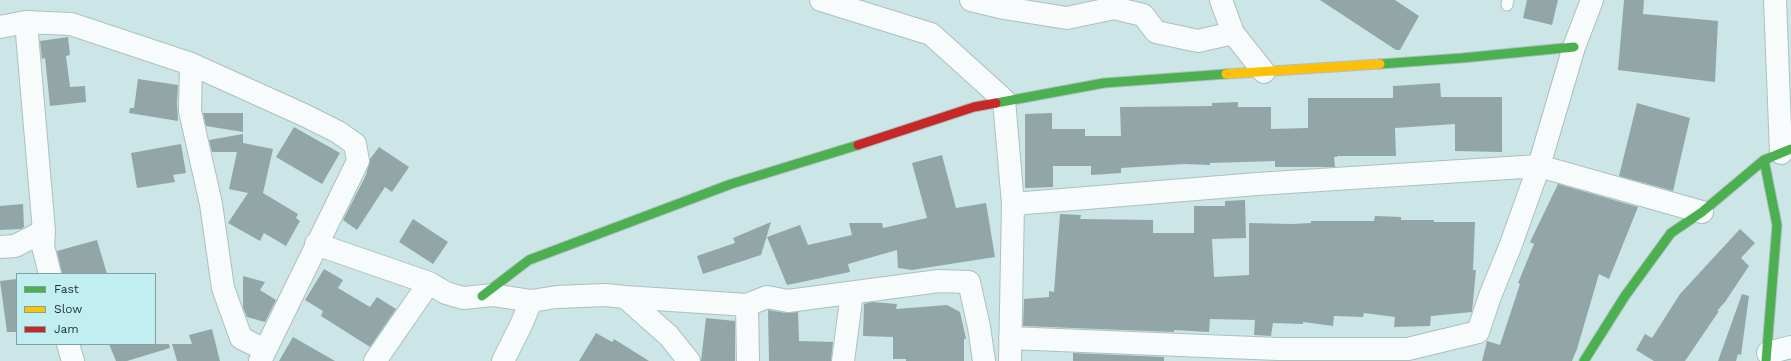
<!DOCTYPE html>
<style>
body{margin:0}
#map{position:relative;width:1791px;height:361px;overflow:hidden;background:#cce5e6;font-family:"Work Sans",sans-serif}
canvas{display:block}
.legend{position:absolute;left:16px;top:273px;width:140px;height:72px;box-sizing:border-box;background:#c1eff1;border:1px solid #7fa2a4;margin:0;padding:5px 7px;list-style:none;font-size:12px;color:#1d2f30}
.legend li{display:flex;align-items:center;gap:8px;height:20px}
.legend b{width:20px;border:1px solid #7fa2a4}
</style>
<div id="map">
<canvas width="1791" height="361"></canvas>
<ul class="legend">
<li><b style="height:5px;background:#4caf50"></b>Fast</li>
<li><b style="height:5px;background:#ffc107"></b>Slow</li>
<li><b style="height:5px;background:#c62828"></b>Jam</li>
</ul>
</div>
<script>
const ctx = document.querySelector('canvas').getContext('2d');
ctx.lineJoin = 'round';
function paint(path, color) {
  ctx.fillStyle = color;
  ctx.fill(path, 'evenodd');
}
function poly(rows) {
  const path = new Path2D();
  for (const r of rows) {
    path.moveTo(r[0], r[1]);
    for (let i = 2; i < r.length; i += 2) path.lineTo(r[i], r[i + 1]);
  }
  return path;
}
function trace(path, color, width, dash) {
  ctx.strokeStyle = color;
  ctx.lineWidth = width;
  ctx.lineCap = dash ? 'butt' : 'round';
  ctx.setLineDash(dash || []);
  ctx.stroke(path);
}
paint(poly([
 [1320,0,1395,0,1419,16,1400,50,1396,50],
 [1527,0,1558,0,1552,25,1523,18],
 [1624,0,1644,0,1643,14,1718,21,1715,82,1618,70],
 [68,37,70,55,66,56,70,87,85,86,86,102,50,106,45,58,42,59,40,41],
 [138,79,178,85,177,103,178,121,129,113,130,108,134,108],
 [1440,83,1441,97,1502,97,1502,152,1455,151,1455,124,1395,128,1396,156,1337,156,1337,157,1334,157,1335,167,1275,167,1275,161,1210,163,1210,165,1185,164,1121,168,1121,173,1091,175,1091,166,1053,166,1053,187,1025,188,1025,114,1052,113,1052,129,1085,129,1085,136,1121,136,1120,107,1212,106,1212,103,1238,102,1238,107,1271,107,1271,129,1308,128,1308,98,1393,98,1393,86],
 [1637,103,1690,118,1673,191,1619,176],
 [203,113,243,113,243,132,206,126],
 [294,127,340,153,322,184,276,157],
 [243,134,243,143,273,149,263,193,298,214,296,218,300,221,286,246,264,233,260,241,228,223,248,193,229,189,237,152,212,152,209,140],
 [181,144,186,173,173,175,175,182,137,188,131,153],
 [379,147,409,167,392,192,385,187,357,230,343,220,366,175,370,159],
 [942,155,956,208,986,203,995,257,912,270,898,268,897,250,848,264,850,272,787,285,767,237,800,225,808,245,852,235,849,223,882,223,883,228,927,218,912,163],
 [1558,184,1638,207,1609,279,1599,274,1577,349,1572,361,1482,361,1487,341,1500,345,1520,284,1518,283,1534,244,1530,242],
 [1245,200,1246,238,1212,239,1214,277,1249,275,1249,223,1292,224,1311,223,1311,221,1374,221,1375,216,1401,217,1401,220,1434,220,1434,222,1475,222,1473,270,1476,270,1472,312,1431,316,1430,326,1394,327,1395,317,1364,313,1363,317,1334,316,1333,326,1303,322,1303,324,1273,323,1271,336,1254,335,1255,320,1210,319,1209,332,1174,330,1174,332,1023,326,1024,299,1049,297,1049,291,1054,292,1060,214,1081,215,1080,219,1153,220,1153,233,1194,233,1194,206,1225,206,1225,201],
 [23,204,24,227,21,229,0,230,0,206],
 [413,219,448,242,433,264,399,242],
 [771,222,761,255,703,274,697,256,735,243,733,238],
 [1740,229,1755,243,1741,258,1749,266,1725,302,1717,311,1719,311,1685,361,1654,361,1636,350,1645,334,1652,338,1680,294],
 [97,240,107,274,62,274,57,251],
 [324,269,343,280,338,288,370,307,377,297,396,309,370,347,321,316,323,311,305,300],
 [243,276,265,282,260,290,276,300,265,322,247,317,243,308],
 [17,279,17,332,7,332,0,281],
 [1742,294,1749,296,1741,355,1738,354,1736,361,1718,361],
 [872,302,897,304,896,309,947,305,960,312,966,339,964,339,964,361,906,361,906,359,893,359,893,337,863,336,864,304],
 [768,310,786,313,798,312,799,341,833,342,831,361,769,361],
 [706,318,735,321,735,361,701,361],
 [212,329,220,361,177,361,172,344,192,344,189,335],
 [596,333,612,342,614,339,649,361,579,361],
 [293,337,335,361,279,361],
 [109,344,169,344,170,348,127,361,116,361],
 [1073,353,1164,357,1164,361,1073,361]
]), '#93a6a7');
const lane = poly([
 [1507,5,1508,0]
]);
const street = poly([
 [821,0,931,34,1004,100,1013,204,1010,361],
 [971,0,1004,8,1067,18,1114,8,1143,15,1156,32,1198,41,1233,33],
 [1221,0,1233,33,1264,72],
 [1775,0,1781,153],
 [26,22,44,231,43,246,50,274],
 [0,27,26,22,71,24,191,64,304,115,338,132,355,144,358,161,260,361],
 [191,64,190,111,211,204,223,288,241,338,265,350],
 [1013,204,1257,184,1539,166,1702,212],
 [316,244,429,283,446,293,463,298,493,295,531,301,557,297,606,295,625,297,669,336,689,361],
 [0,247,15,246,44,231],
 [625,297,747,305],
 [1010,338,1278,349,1408,349,1478,332,1490,296,1510,247,1539,166,1574,47,1592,0],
 [68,344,73,361],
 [1768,353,1791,347],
 [375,361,429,283],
 [503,361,521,325,531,301],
 [748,361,747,305,767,297,788,301,939,281,969,282,979,327,984,361],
 [843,361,852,293]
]);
const fast = poly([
 [1380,64,1462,58,1574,47],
 [996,103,1104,83,1226,74],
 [1764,160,1777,225,1766,361],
 [482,296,529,260,731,184,858,145],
 [1584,361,1625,296,1671,233,1702,212,1764,160,1791,149]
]);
const slow = poly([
 [1226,74,1380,64]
]);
const jam = poly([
 [858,145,974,107,996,103]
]);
trace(lane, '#acc0c1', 13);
trace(street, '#acc0c1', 24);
trace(fast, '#acc0c1', 11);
trace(slow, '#acc0c1', 11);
trace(jam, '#acc0c1', 11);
trace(lane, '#f7fbfb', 11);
trace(street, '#f7fbfb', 22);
trace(fast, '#4caf50', 9);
trace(slow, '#ffc107', 9);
trace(jam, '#c62828', 9);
</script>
